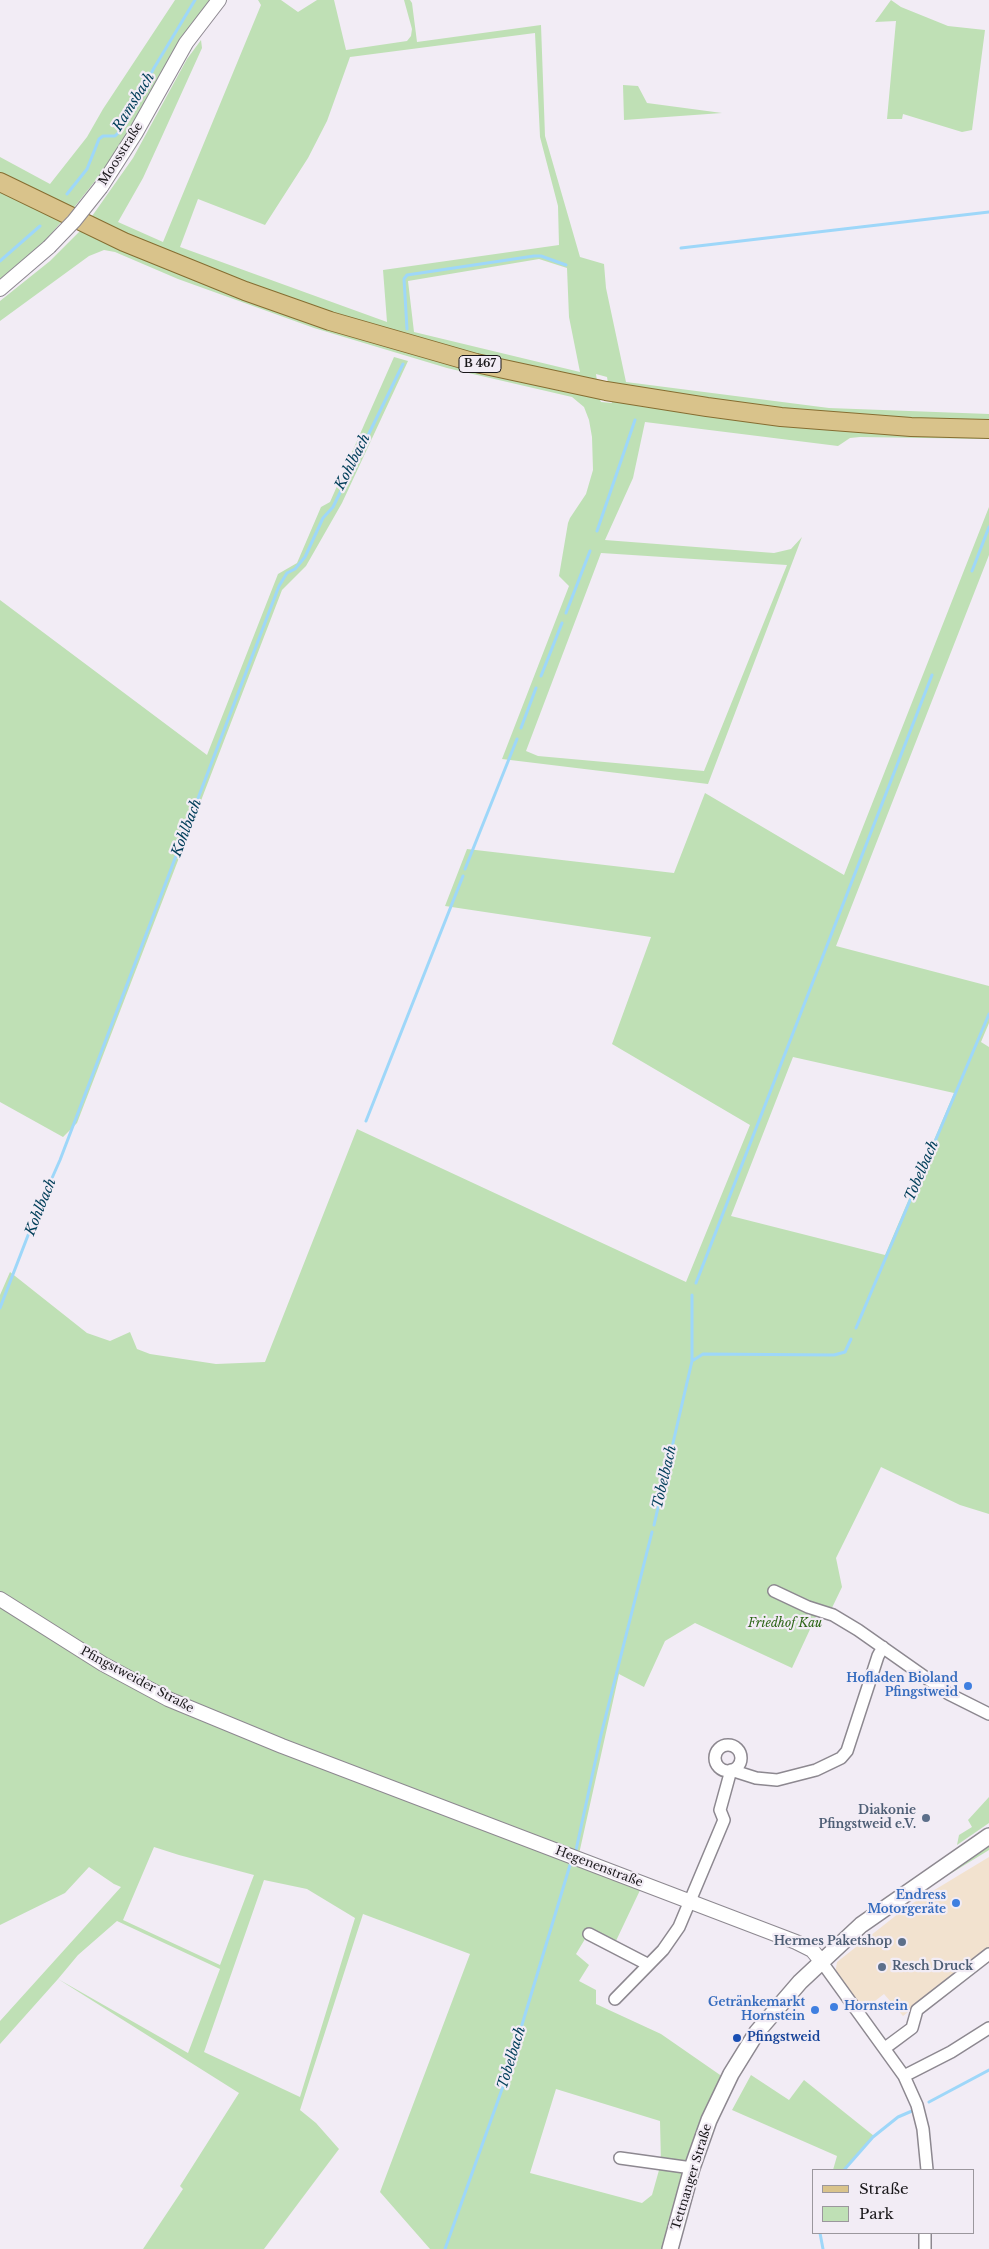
<!DOCTYPE html>
<meta charset="utf-8">
<style>
body{margin:0}
#map{position:relative;width:989px;height:2249px;overflow:hidden;background:#f2ecf5;font-family:"Libre Baskerville",serif}
canvas{display:block}
.legend{position:absolute;left:812px;top:2169px;width:162px;height:65px;box-sizing:border-box;background:#f2ecf5;border:1px solid #9b979d;margin:0;padding:6px 9px;list-style:none;font-size:15px;color:#19171a}
.legend li{display:flex;align-items:center;gap:10px;height:25px}
.legend b{width:25px;border:1px solid #9b979d}
</style>
<div id="map">
<canvas width="989" height="2249"></canvas>
<ul class="legend">
<li><b style="height:6px;background:#d9c38b"></b>Straße</li>
<li><b style="height:14px;background:#bfe0b5"></b>Park</li>
</ul>
</div>
<script>
const ctx = document.querySelector('canvas').getContext('2d');
ctx.lineJoin = 'round';
function paint(path, color) {
  ctx.fillStyle = color;
  ctx.fill(path, 'evenodd');
}
function poly(rows) {
  const path = new Path2D();
  for (const r of rows) {
    if (r.length === 3) {
      path.moveTo(r[0] + r[2], r[1]);
      path.arc(r[0], r[1], r[2], 0, 2 * Math.PI);
      continue;
    }
    path.moveTo(r[0], r[1]);
    for (let i = 2; i < r.length; i += 2) path.lineTo(r[i], r[i + 1]);
  }
  return path;
}
function trace(path, color, width, dash) {
  ctx.strokeStyle = color;
  ctx.lineWidth = width;
  ctx.lineCap = dash ? 'butt' : 'round';
  ctx.setLineDash(dash || []);
  ctx.stroke(path);
}
function drawText(font, color, halo, rows, align = 'center') {
  ctx.font = font + ' "Libre Baskerville",serif';
  ctx.lineWidth = 4.5;
  ctx.setLineDash([]);
  ctx.textBaseline = 'middle';
  ctx.strokeStyle = halo;
  ctx.fillStyle = color;
  for (const [text, x, y, turn = 0] of rows) {
    ctx.save();
    ctx.translate(x, y);
    ctx.rotate((+turn || 0) * Math.PI / 180);
    ctx.textAlign = isNaN(turn) ? turn : align;
    if (halo) ctx.strokeText(text, 0, 0);
    ctx.fillText(text, 0, 0);
    ctx.restore();
  }
}
paint(poly([
 [989,1857,989,1948,903,2016,884,1994,862,2011,835,1975,837,1962,908,1906]
]), '#f2e2cf');
paint(poly([
 [175,0,211,0,180,41,115,156,72,210,0,173,0,157,50,184,87,137,103,109],
 [258,0,281,0,298,12,317,0,334,0,346,50,407,41,411,36,412,29,404,0,410,0,412,3,417,42,541,25,545,136,580,257,604,264,606,288,626,382,829,408,989,414,989,421,935,421,779,408,608,383,607,377,596,374,597,381,507,363,415,338,322,310,258,287,90,219,133,158,187,59,201,40,202,48,159,143,143,178,118,222,163,242,261,5],
 [535,33,540,137,558,206,559,245,383,270,387,322,180,247,198,199,265,225,308,158,327,121,350,57],
 [539,259,567,268,569,317,580,372,414,332,408,281],
 [891,0,901,7,948,26,985,30,972,130,962,132,903,114,902,119,887,119,896,21,875,22],
 [623,85,638,86,647,103,722,113,624,120],
 [0,190,62,221,39,248,0,281],
 [81,230,137,255,599,397,601,402,612,403,611,399,989,434,989,439,860,437,850,438,838,446,645,422,633,478,605,540,774,553,791,549,802,537,708,784,502,759,569,586,559,576,568,523,570,518,586,494,593,470,592,437,589,420,584,407,572,397,447,368,314,328,178,279,115,252,104,250,89,256,0,321,0,301,50,261],
 [601,553,787,565,704,771,538,756,526,751],
 [394,357,408,361,342,503,306,566,282,590,77,1123,63,1137,0,1102,0,600,207,755,278,574,297,563,321,507,330,502],
 [989,507,989,555,836,946,989,986,989,1023,981,1042,989,1047,989,1514,960,1505,881,1467,836,1558,842,1587,829,1614,819,1610,792,1668,695,1623,665,1641,644,1687,619,1674,579,1854,127,1682,642,1886,615,1943,591,1929,576,1954,589,1965,579,1981,596,1990,596,2004,661,2034,723,2077,663,2249,430,2249,380,2192,470,1954,363,1914,300,2110,316,2123,339,2149,264,2249,143,2249,183,2189,180,2186,239,2093,58,1979,0,2044,0,2021,121,1887,114,1884,89,1867,65,1893,0,1925,0,1295,10,1272,87,1333,110,1341,130,1332,137,1349,150,1354,216,1364,265,1362,357,1129,686,1282,750,1125,612,1044,651,937,445,906,467,849,674,873,705,793,844,875],
 [793,1057,954,1093,885,1255,731,1216],
 [154,1847,179,1855,254,1875,220,1965,123,1920],
 [264,1880,307,1889,355,1918,300,2097,204,2052],
 [117,1921,220,1969,188,2053,58,1979,78,1955],
 [556,2089,660,2121,661,2163,652,2195,642,2203,530,2173],
 [989,1797,989,1823,957,1845,959,1835,972,1827,968,1820],
 [989,1842,989,1850,911,1898],
 [751,2075,789,2100,804,2080,874,2136,844,2170,833,2170,837,2156,732,2110]
]), '#bfe0b5');
trace(poly([
 [67,194,87,169,99,139,103,136,115,136,120,131,154,68,195,0],
 [681,248,989,212],
 [0,261,40,226],
 [407,329,404,279,407,275,534,256,541,256,566,265],
 [597,531,635,420],
 [972,571,989,527],
 [566,613,590,551],
 [541,676,562,623],
 [521,728,536,688],
 [465,869,517,739],
 [366,1121,463,876],
 [696,1283,932,675],
 [692,1295,692,1361],
 [0,1308,37,1212,60,1160,279,586,287,573,295,569,305,557,323,518,333,507,403,364],
 [856,1328,989,1014],
 [654,1525,692,1361,703,1354,834,1355,845,1352,851,1339],
 [576,1850,601,1735,652,1532],
 [929,2102,989,2070],
 [844,2170,873,2137,898,2117,912,2111],
 [820,2233,823,2249],
 [445,2249,506,2078,570,1865]
]), '#9ed7f9', 3);
const minor = poly([
 [774,1591,808,1607,833,1615,858,1630,949,1694,989,1714],
 [728,1758,13],
 [589,1934,647,1964],
 [821,1961,904,2076,917,2105,923,2129,927,2170],
 [615,1999,663,1950,679,1927,724,1820,720,1810,731,1770,756,1778,777,1780,816,1770,841,1758,847,1751,878,1656,883,1647],
 [885,2048,912,2028,917,2010,989,1954],
 [904,2076,951,2052,989,2028],
 [620,2158,692,2168],
 [925,2233,925,2249]
]);
const tertiary = poly([
 [101,187,135,134,186,43,219,0],
 [0,289,49,247],
 [0,1599,103,1664,168,1699,282,1746,796,1942,812,1950,821,1961]
]);
const secondary = poly([
 [670,2249,692,2168,709,2120,731,2074,757,2032,800,1982,861,1925,989,1836]
]);
const primary = poly([
 [0,182,124,242,245,291,330,321,476,363,606,391,707,407,781,417,911,427,989,429]
]);
trace(minor, '#8d8890', 14);
trace(tertiary, '#8d8890', 16);
trace(secondary, '#8d8890', 18);
trace(primary, '#866d31', 20);
trace(minor, '#fff', 11);
trace(tertiary, '#fff', 14);
trace(secondary, '#fff', 15);
trace(primary, '#d9c38b', 18);
const tertiaryBridge = poly([
 [49,247,74,221,101,187]
]);
trace(tertiaryBridge, '#8d8890', 16, []);
trace(tertiaryBridge, '#fff', 14);
for (const [x, y, r, color] of [
 [968,1686,5,"#3f7fe0"],
 [926,1818,5,"#5c6f8a"],
 [956,1903,5,"#3f7fe0"],
 [902,1942,5,"#5c6f8a"],
 [882,1967,5,"#5c6f8a"],
 [834,2007,5,"#3f7fe0"],
 [815,2010,5,"#3f7fe0"],
 [737,2038,5,"#1a4fb4"]
]) {
  const dot = new Path2D();
  dot.arc(x, y, r, 0, 2 * Math.PI);
  ctx.fillStyle = color;
  ctx.fill(dot);
  trace(dot, '#f2ecf5', 2);
}
for (const [x, y, w] of [
 [480,364,42]
]) {
  const box = new Path2D();
  box.roundRect(x - w / 2, y - 8.5, w, 17, 4);
  ctx.fillStyle = '#f2ecf5';
  ctx.fill(box);
  trace(box, '#19171a', 1);
}
drawText('bold 11px', '#19171a', null, [
 ["B 467",480,364]
]);
drawText('12px', '#19171a', '#f2ecf5', [
 ["Moosstraße",121,154,-58],
 ["Pfingstweider Straße",137,1680,28],
 ["Hegenenstraße",599,1867,21],
 ["Tettnanger Straße",692,2177,-73]
]);
drawText('italic 12px', '#2e6618', '#f2ecf5', [
 ["Friedhof Kau",785,1624]
]);
drawText('bold 12px', '#366cbe', '#f2ecf5', [
 ["Hofladen Bioland",958,1679],
 ["Pfingstweid",958,1693],
 ["Endress",946,1896],
 ["Motorgeräte",946,1910],
 ["Getränkemarkt",805,2003],
 ["Hornstein",805,2017],
 ["Hornstein",844,2007,"left"]
], 'right');
drawText('bold 12px', '#4e5e75', '#f2ecf5', [
 ["Diakonie",916,1811],
 ["Pfingstweid e.V.",916,1825],
 ["Hermes Paketshop",892,1942],
 ["Resch Druck",892,1967,"left"]
], 'right');
drawText('bold 12px', '#164399', '#f2ecf5', [
 ["Pfingstweid",747,2038]
], 'left');
drawText('italic 14px', '#003e59', '#f2ecf5', [
 ["Ramsbach",134,102,-58],
 ["Kohlbach",353,462,-63],
 ["Kohlbach",187,828,-69],
 ["Tobelbach",922,1171,-67],
 ["Kohlbach",41,1207,-68],
 ["Tobelbach",665,1477,-77],
 ["Tobelbach",512,2058,-73]
]);
</script>
